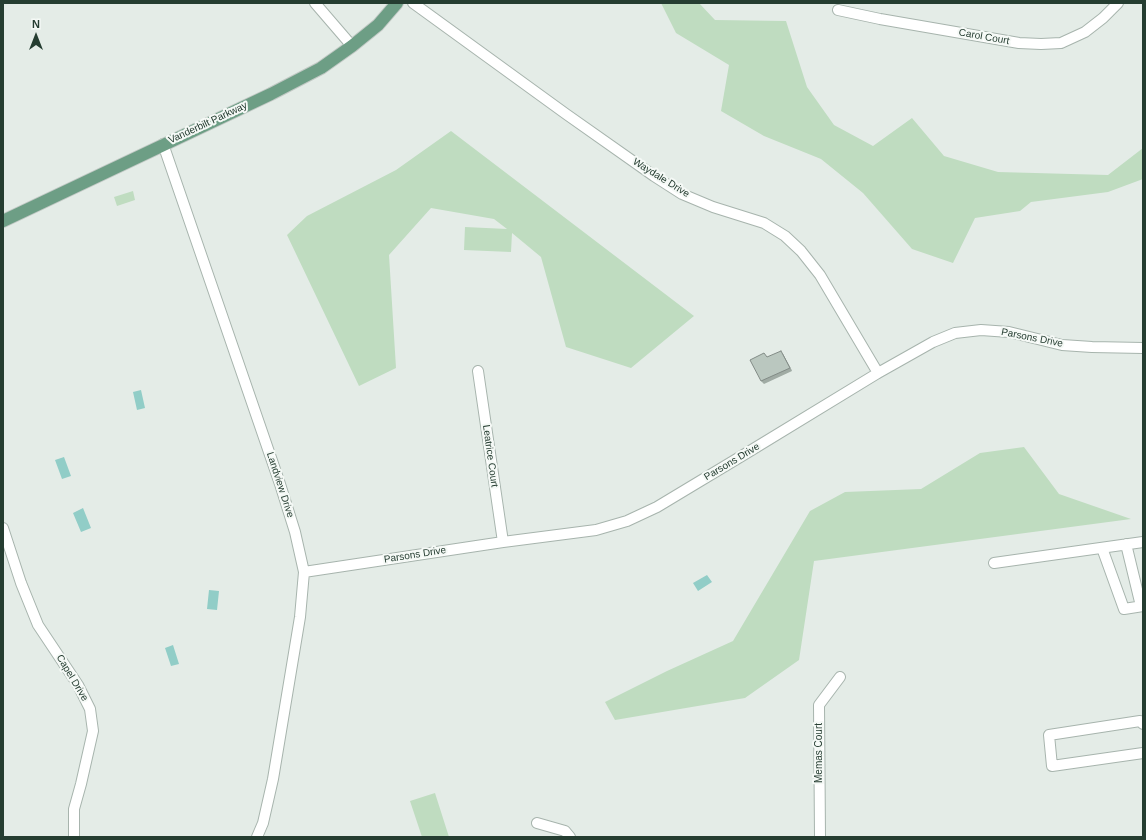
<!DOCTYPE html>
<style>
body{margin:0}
#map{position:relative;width:1146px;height:840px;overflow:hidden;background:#e4ece7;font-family:Arial,sans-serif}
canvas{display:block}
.frame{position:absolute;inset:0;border:4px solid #253d31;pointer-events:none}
.north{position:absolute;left:16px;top:16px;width:40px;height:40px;-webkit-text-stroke:3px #f5f9f6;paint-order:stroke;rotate:0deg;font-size:11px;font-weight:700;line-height:16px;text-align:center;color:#253d31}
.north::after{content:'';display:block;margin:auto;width:14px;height:18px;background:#253d31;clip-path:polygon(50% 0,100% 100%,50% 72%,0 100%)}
</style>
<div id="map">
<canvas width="1146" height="840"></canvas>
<div class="frame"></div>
<div class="north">N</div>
</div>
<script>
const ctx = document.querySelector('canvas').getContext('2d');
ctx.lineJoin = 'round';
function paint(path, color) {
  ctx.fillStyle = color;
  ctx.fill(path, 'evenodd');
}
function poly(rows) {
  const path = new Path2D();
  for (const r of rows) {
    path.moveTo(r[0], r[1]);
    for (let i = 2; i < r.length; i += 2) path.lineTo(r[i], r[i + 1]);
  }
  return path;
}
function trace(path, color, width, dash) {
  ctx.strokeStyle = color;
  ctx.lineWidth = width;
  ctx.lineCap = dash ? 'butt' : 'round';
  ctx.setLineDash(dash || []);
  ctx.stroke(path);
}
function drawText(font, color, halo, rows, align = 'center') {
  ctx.font = font + ' Arial,sans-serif';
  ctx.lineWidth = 4;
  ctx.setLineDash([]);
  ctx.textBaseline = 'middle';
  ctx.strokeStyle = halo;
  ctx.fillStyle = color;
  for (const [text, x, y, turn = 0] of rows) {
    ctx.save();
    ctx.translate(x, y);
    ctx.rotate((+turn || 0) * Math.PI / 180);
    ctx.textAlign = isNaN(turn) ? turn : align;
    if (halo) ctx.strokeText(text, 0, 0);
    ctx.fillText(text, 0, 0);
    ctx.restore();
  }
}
paint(poly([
 [661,3,699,3,715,20,786,21,807,87,834,125,873,146,912,118,944,156,998,172,1108,175,1143,148,1143,179,1108,192,1031,202,1020,211,975,218,953,263,912,249,863,193,821,159,764,136,721,111,729,65,676,33],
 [451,131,694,316,631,368,566,347,541,257,512,233,511,252,464,250,465,227,507,229,494,219,431,208,389,255,396,368,359,386,287,235,307,216,396,170],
 [133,191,135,200,117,206,114,197],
 [1024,447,1059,494,1131,519,814,561,799,660,745,698,615,720,605,702,667,671,733,641,810,511,845,492,921,489,980,453],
 [435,793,449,837,422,837,410,801]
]), '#bfdcc0');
paint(poly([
 [141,390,145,408,137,410,133,392],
 [64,457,71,476,62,479,55,460],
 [83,508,91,528,81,532,73,513],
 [707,575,712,582,698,591,693,583],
 [209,590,219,591,217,610,207,609],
 [173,645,179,664,171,666,165,648]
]), '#91cdc7');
const minor = poly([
 [315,3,352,46],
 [413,3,566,114,654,176,682,194,713,207,764,223,785,236,801,251,820,275,878,373],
 [838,10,880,19,1019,43,1041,44,1061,43,1085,32,1103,18,1118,3],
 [163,144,280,484,295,532,304,572,300,617,273,779,263,823,257,837],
 [478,371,503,542],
 [3,528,21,583,38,625,78,685,90,709,93,731,81,784,74,809,74,837],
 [1126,544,1141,606],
 [1102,548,1124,609,1143,606],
 [994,563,1143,542],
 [304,572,503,542,596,530,627,521,657,507,750,451,878,373,933,342,955,333,981,330,1009,332,1062,345,1092,347,1143,348],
 [1143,724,1140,721,1049,735,1052,766,1143,753],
 [537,823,565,831,570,837],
 [820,837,819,705,840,677]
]);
const major = poly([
 [3,221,271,94,321,68,352,46,378,25,397,3]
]);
trace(minor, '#a7b4ad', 12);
trace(major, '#c2c9c5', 14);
trace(minor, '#fff', 10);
trace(major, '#6d9e85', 12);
paint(poly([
 [783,354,792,371,764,384,761,381,767,357]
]), '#a0aba4');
paint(poly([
 [781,351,783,354,792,371,790,368]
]), '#828b86');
const building = poly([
 [781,351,790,368,761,381,750,360,764,353,767,357,781,351]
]);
paint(building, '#bac7bf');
trace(building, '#828b86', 1);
drawText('10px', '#253d31', '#f5f9f6', [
 ["Carol Court",984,37,10],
 ["Vanderbilt Parkway",208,123,-25],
 ["Waydale Drive",661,178,32],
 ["Parsons Drive",1032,338,11],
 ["Leatrice Court",490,456,82],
 ["Parsons Drive",732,462,-31],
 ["Landview Drive",280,485,72],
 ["Parsons Drive",415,555,-9],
 ["Capel Drive",72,678,59],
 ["Memas Court",819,753,-90]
]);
</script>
